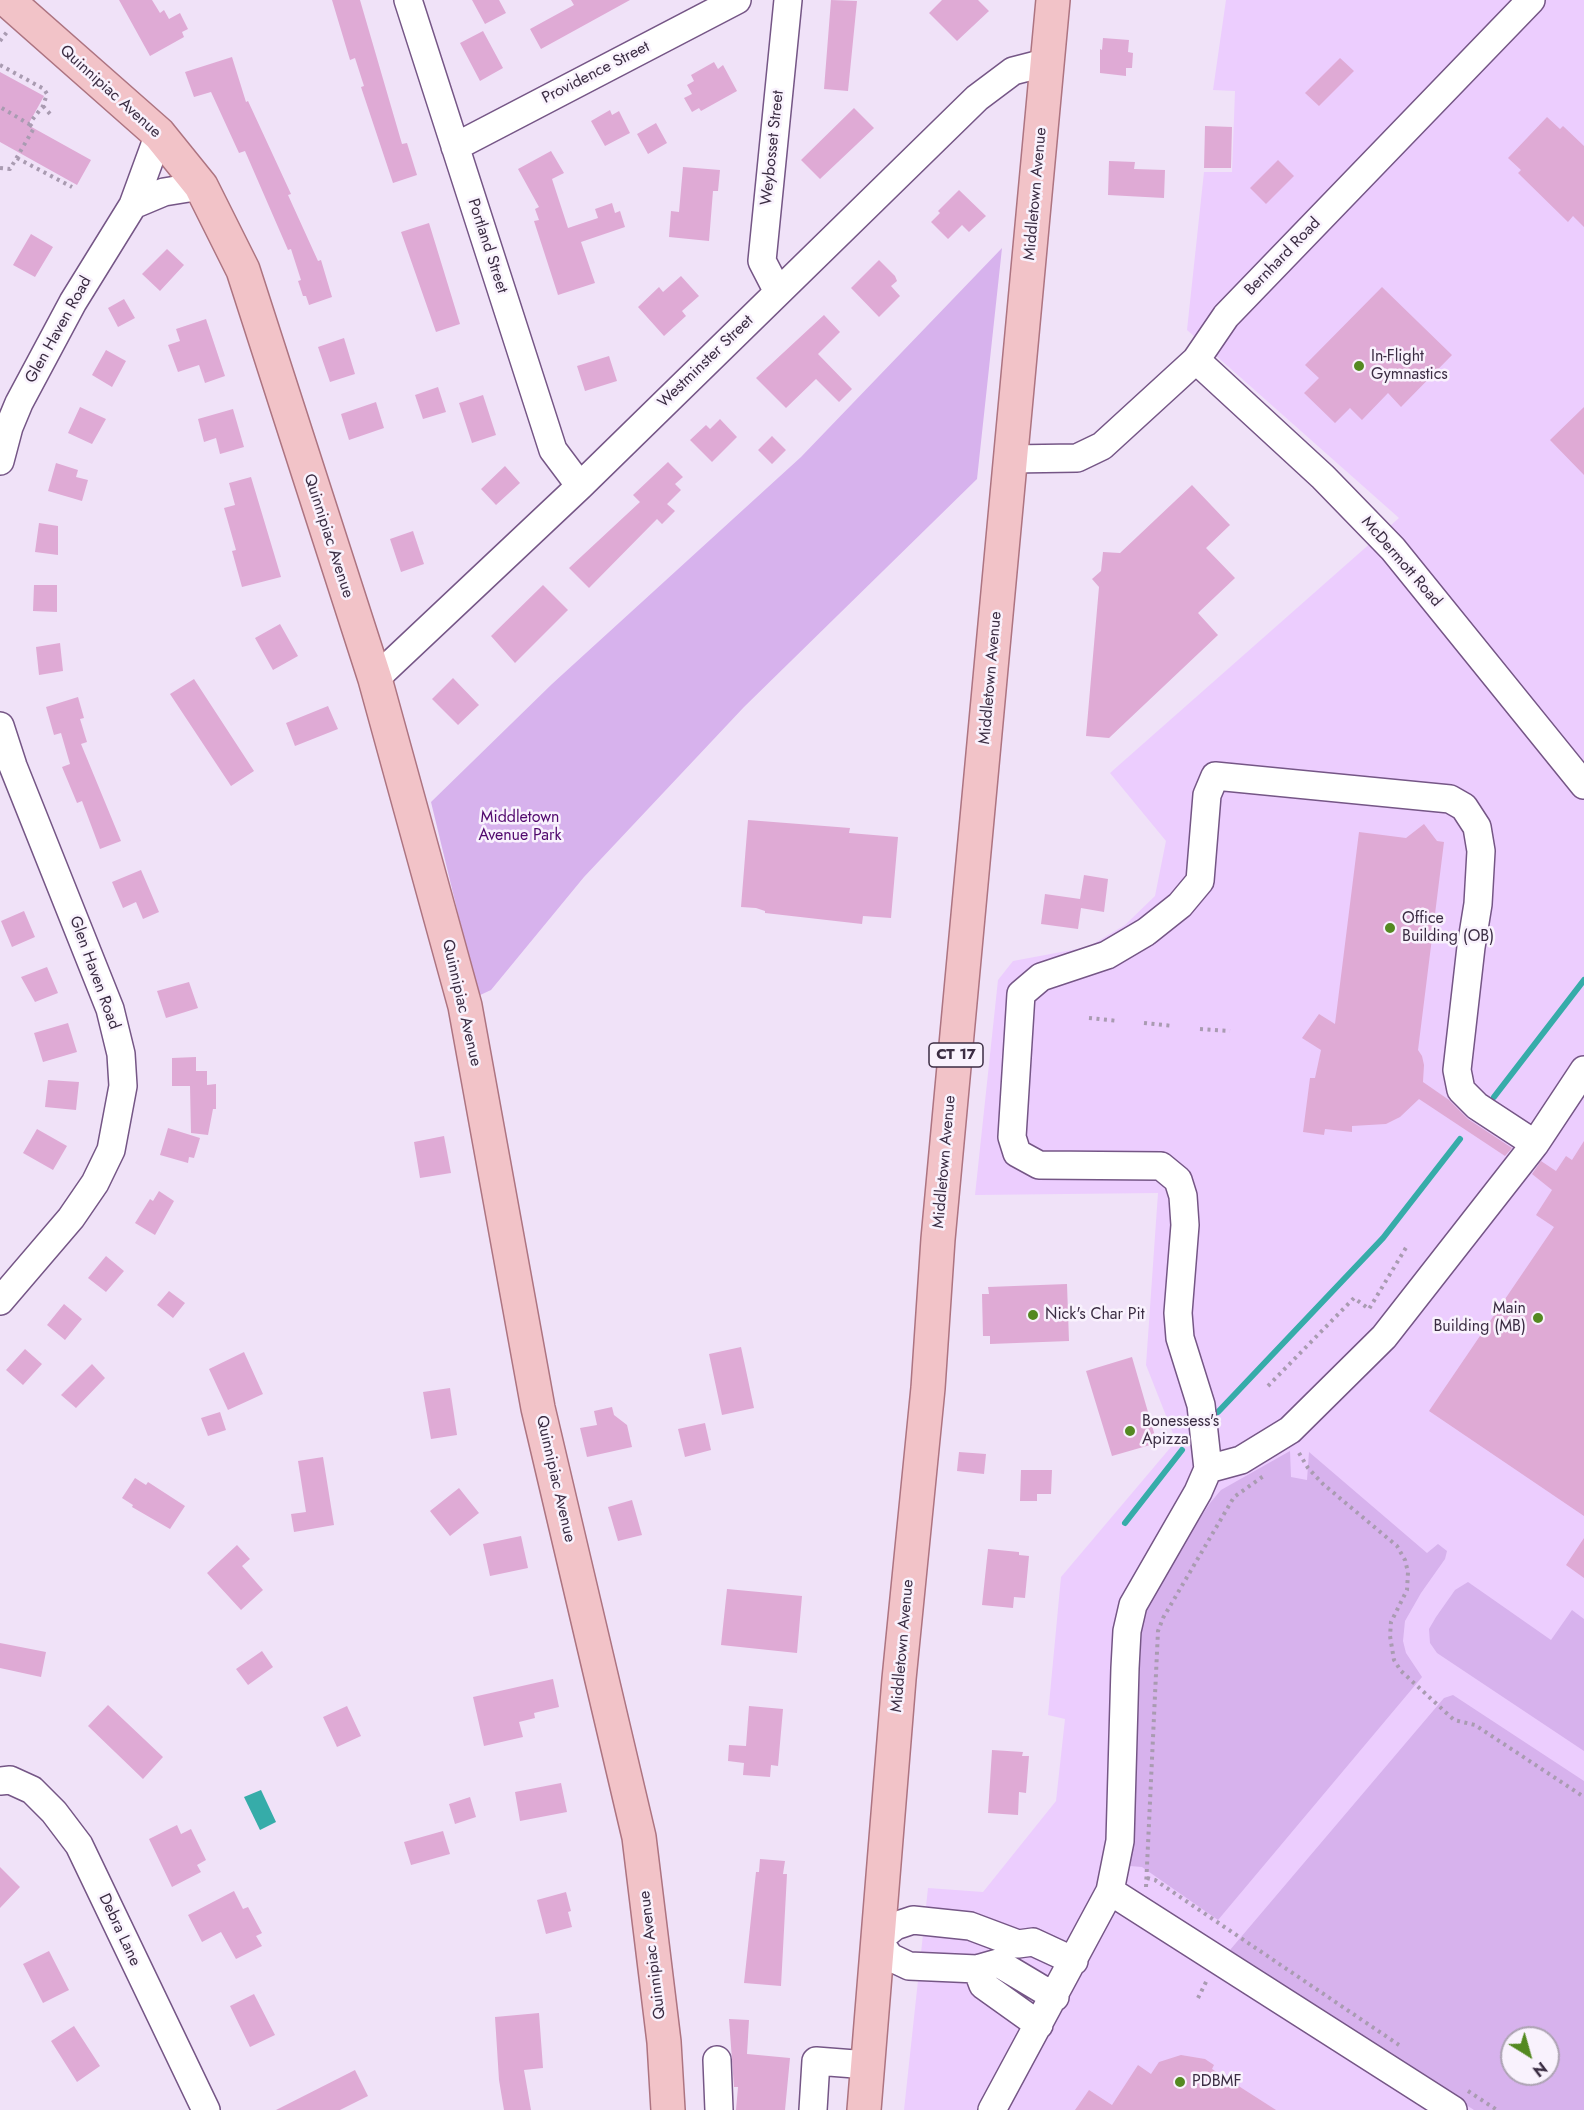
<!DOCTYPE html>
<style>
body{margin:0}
#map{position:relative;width:1584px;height:2110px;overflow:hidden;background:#f0e2f8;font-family:Jost,sans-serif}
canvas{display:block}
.north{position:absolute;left:1500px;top:2026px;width:60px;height:60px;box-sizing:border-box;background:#f9f2fd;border:2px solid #ada3b3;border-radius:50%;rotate:143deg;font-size:16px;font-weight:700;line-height:24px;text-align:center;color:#3b2d43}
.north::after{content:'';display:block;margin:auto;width:21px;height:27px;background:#548921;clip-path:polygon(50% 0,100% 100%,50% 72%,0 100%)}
</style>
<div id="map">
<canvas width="1584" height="2110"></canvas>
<div class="north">N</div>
</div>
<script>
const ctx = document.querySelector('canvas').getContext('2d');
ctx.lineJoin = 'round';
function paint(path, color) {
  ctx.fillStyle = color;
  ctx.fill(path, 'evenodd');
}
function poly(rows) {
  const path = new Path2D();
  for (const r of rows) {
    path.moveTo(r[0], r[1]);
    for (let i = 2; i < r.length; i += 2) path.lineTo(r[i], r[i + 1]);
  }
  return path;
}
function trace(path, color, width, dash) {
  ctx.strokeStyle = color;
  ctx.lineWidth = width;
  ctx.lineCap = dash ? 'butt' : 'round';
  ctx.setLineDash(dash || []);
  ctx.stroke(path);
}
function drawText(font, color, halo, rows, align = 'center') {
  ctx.font = font + ' Jost,sans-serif';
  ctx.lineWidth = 5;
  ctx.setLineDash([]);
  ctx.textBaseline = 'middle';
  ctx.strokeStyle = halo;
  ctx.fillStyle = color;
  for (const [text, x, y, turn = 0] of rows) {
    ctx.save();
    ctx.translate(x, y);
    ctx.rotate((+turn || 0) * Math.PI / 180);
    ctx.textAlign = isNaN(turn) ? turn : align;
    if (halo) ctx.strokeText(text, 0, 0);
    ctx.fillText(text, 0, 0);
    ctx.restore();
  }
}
paint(poly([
 [1226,0,1584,0,1584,2110,904,2110,928,1888,983,1892,1056,1801,1065,1719,1048,1715,1061,1577,1176,1441,1146,1365,1158,1193,975,1195,998,980,1013,961,1088,947,1125,925,1155,896,1166,841,1110,773,1399,518,1187,330,1204,172,1232,172,1235,91,1213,90],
 [1512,2038,1548,2038,1548,2074,1512,2074]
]), '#eccdfe');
paint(poly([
 [1002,248,977,479,744,707,584,877,491,990,478,996,431,802,552,684,801,457],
 [1290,1451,1291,1477,1307,1480,1309,1452,1427,1553,1438,1544,1447,1551,1445,1559,1421,1593,1405,1621,1403,1641,1406,1653,1422,1677,1218,1920,1142,1867,1130,1866,1142,1625,1150,1595,1210,1503,1221,1490],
 [1468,1582,1551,1640,1572,1610,1584,1619,1584,1751,1437,1653,1430,1643,1429,1629,1436,1617,1455,1590],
 [1453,1695,1584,1781,1584,2110,1474,2110,1230,1950,1444,1698],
 [1512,2038,1548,2038,1548,2074,1512,2074]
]), '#d7b2ed');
paint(poly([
 [261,1790,276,1822,260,1830,244,1797]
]), '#36aca9');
trace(poly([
 [1494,1097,1584,980],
 [1218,1412,1383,1238,1460,1139],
 [1125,1523,1182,1450]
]), '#36aca9', 6);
paint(poly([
 [119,0,152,0,160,13,164,10,169,19,180,13,188,29,182,32,184,37,150,56],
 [332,0,360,0,402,144,407,143,417,175,393,183,361,87,364,86,355,58,350,60],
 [472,0,499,0,506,13,485,24],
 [571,0,630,0,541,49,530,29,574,5],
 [831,0,857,1,848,91,824,89],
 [942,0,978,0,989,11,957,41,929,13],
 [483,31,503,68,480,81,460,43],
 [1103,38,1129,40,1128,52,1133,53,1132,68,1126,68,1126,76,1100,73,1100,49,1102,50],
 [232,57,246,102,248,101,291,194,288,195,318,261,321,260,332,297,309,305,306,296,303,296,298,281,301,280,291,249,288,250,245,151,239,153,211,92,194,97,185,72],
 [1340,58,1354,71,1319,106,1305,93],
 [714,62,718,69,723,65,737,91,701,111,699,108,692,112,684,98,692,94,687,85,694,81,691,75],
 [0,72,44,96,28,125,91,160,77,185,0,142],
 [854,108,874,128,820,179,801,160],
 [610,110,612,115,619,111,630,133,605,146,591,121],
 [1547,117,1560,129,1563,126,1584,146,1584,227,1573,216,1568,222,1518,173,1521,170,1508,158],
 [656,123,667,143,648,154,637,134],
 [1205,126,1232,127,1231,168,1204,168],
 [551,151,564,173,552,179,568,228,598,218,595,209,612,203,615,213,620,211,625,227,581,242,595,283,558,295,534,221,539,220,535,209,539,207,518,169],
 [1278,160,1294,176,1266,204,1250,188],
 [1109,161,1135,162,1134,169,1165,170,1164,198,1108,195],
 [683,167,720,170,718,191,713,191,709,241,669,237,671,211,679,212],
 [959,190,986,216,969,232,962,225,948,239,931,222,940,213,938,211],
 [429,223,460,324,436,332,401,232],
 [31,234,53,247,35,277,13,265],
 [167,249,184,265,160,291,142,274],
 [879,260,895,276,897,281,891,286,900,296,879,317,851,288],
 [681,276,699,296,682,311,686,316,664,336,638,307,659,287,663,292],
 [1382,287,1452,355,1401,407,1388,393,1362,420,1350,408,1335,423,1304,393,1319,378,1305,365],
 [124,299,135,318,118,327,108,308],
 [824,315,840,332,818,354,852,389,839,402,816,379,786,408,756,378],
 [206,319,225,376,205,383,199,365,178,372,168,345,180,341,176,329],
 [344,338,355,374,330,382,318,347],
 [106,350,126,361,112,387,92,375],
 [609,356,617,381,585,391,577,366],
 [438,387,446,412,423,419,415,395],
 [483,395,496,435,472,443,459,403],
 [376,402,384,428,349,440,341,414],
 [80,407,106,419,92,444,68,433],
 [1584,407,1584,475,1550,440],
 [233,409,244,447,220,454,216,438,204,442,198,419],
 [720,419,737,437,712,462,690,440,706,425,710,429],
 [772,436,786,450,772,464,758,450],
 [668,462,683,477,675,484,681,490,667,504,675,511,662,524,657,519,589,588,569,568,640,502,633,495],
 [56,463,78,470,76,477,88,480,82,501,48,491],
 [505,466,520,483,496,505,481,489],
 [251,477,281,577,242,587,232,551,236,550,224,508,235,505,229,483],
 [1192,485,1230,525,1206,548,1235,578,1198,613,1218,635,1109,738,1086,736,1099,587,1092,579,1101,571,1103,552,1120,553],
 [39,523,58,526,58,555,35,552],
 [413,531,424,564,401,572,390,539],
 [34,585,57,585,57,612,33,611],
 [543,585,568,610,515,663,491,636],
 [280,624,298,656,273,670,255,638],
 [60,643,63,671,39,675,36,647],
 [453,678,479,705,458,725,432,699],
 [194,679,254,771,231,786,170,694],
 [78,697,84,718,80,719,87,742,81,744,121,841,100,849,82,801,77,803,62,767,70,764,61,733,54,735,46,707],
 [328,706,338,729,295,746,286,723],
 [748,820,850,828,849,833,898,837,891,918,863,916,862,924,765,913,765,911,756,908,741,907],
 [1424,824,1437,841,1444,842,1418,1050,1422,1056,1424,1065,1423,1082,1449,1100,1468,1119,1512,1148,1505,1156,1419,1099,1400,1117,1386,1124,1352,1126,1352,1132,1325,1129,1324,1135,1303,1132,1310,1078,1315,1078,1321,1050,1302,1038,1319,1014,1335,1024,1359,832,1406,838],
 [141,870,159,912,143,919,136,902,123,908,112,882],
 [1084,875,1108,879,1104,912,1081,908,1078,929,1041,924,1045,894,1080,899],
 [24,911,35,937,12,947,1,921],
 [47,967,58,993,35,1002,21,977],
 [189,982,198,1008,166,1018,157,991],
 [68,1023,77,1052,43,1062,34,1033],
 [196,1057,196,1071,207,1071,207,1085,216,1084,216,1109,213,1109,208,1135,191,1133,190,1086,172,1086,172,1058],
 [48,1080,79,1082,76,1110,45,1107],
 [168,1128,200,1138,194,1158,189,1157,188,1163,160,1155],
 [37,1129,67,1146,53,1170,23,1153],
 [444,1136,451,1173,420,1178,414,1142],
 [1584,1141,1584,1516,1429,1411,1554,1227,1536,1215,1552,1190,1532,1174,1541,1161,1556,1171,1566,1156,1572,1160],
 [159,1191,174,1201,155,1235,135,1223,150,1199,153,1201],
 [106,1256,124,1271,106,1292,88,1278],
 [1067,1284,1069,1341,990,1344,990,1336,983,1336,982,1294,989,1294,988,1287],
 [169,1291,185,1303,173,1318,157,1305],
 [64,1304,82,1319,65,1340,47,1325],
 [741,1347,754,1408,722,1415,709,1354],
 [25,1349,42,1364,23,1385,6,1370],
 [244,1352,263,1394,228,1410,209,1369],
 [1132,1357,1157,1443,1112,1456,1086,1371],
 [92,1364,105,1378,76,1408,61,1395],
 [450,1388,457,1435,431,1439,423,1392],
 [612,1407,614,1415,627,1425,632,1447,587,1457,580,1428,597,1425,594,1411],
 [220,1412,226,1430,208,1436,201,1418],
 [705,1423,711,1450,685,1457,678,1429],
 [959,1452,986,1454,984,1474,957,1471],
 [323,1457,334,1525,294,1532,291,1514,306,1512,298,1461],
 [1021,1470,1052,1470,1051,1494,1037,1494,1037,1501,1020,1501],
 [135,1478,146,1485,148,1482,185,1506,170,1529,132,1507,133,1505,122,1498],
 [459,1488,479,1513,450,1536,430,1511],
 [632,1500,642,1535,618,1541,608,1507],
 [521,1536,528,1568,490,1576,483,1544],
 [1584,1538,1584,1578,1566,1565],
 [237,1545,250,1559,242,1566,263,1590,241,1610,207,1573],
 [988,1549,1019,1552,1019,1555,1029,1556,1025,1598,1014,1597,1013,1608,982,1605],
 [727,1589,802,1596,797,1653,721,1645],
 [0,1643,46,1652,41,1677,0,1668],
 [262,1651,273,1667,248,1685,236,1669],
 [553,1679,559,1707,534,1713,535,1718,519,1722,523,1737,484,1746,473,1697],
 [108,1705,163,1757,143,1779,88,1726],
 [347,1706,361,1736,337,1747,323,1717],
 [749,1706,783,1709,778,1766,771,1765,770,1777,743,1775,744,1763,728,1761,729,1745,746,1746],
 [992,1750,1023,1752,1022,1756,1029,1756,1026,1793,1019,1792,1018,1815,988,1813],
 [561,1783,567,1812,520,1821,515,1792],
 [470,1797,476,1817,455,1824,449,1804],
 [177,1825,181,1834,191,1829,206,1860,197,1865,201,1872,172,1887,149,1839],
 [443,1831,450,1854,411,1865,404,1842],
 [760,1859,785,1861,783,1874,787,1874,781,1986,744,1983,756,1872,759,1872],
 [0,1867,20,1887,0,1908],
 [234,1891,243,1909,248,1907,262,1933,256,1936,262,1946,236,1959,221,1932,202,1942,188,1915],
 [566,1892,571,1911,568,1912,572,1927,546,1934,537,1900],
 [49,1951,69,1990,43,2003,23,1964],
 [254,1994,275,2035,250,2047,230,2006],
 [539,2013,543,2068,524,2070,531,2110,504,2110,499,2080,495,2017],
 [729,2019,749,2020,747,2054,790,2058,785,2110,736,2110,738,2087,734,2087],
 [74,2026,100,2066,77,2082,51,2041],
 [1181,2055,1205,2059,1214,2065,1212,2069,1276,2110,1075,2110,1089,2090,1112,2105,1138,2065,1151,2074,1159,2062],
 [355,2070,368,2096,340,2110,276,2110]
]), '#dfaad5');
const minor = poly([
 [408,0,553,450,580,486],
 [455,147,737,0],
 [133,205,164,192,201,186],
 [778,292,762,261,788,0],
 [1196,360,1323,477,1393,549,1584,785],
 [1011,459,1077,458,1102,446,1196,360,1226,316,1531,0],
 [0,461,9,427,19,403,73,302,133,205,159,134],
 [375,679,580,486,977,98,1013,71,1048,62],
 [0,726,13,766,110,1009,121,1054,123,1086,111,1150,95,1183,71,1218,0,1301],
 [1208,1469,1241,1460,1290,1430,1384,1337,1535,1144,1584,1070],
 [0,1781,10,1780,32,1790,54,1812,79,1845,206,2110],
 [1110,1891,1453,2110],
 [977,1969,983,1985,1039,2025],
 [1055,1997,998,1963,977,1969,909,1966,890,1957,878,1940,895,1926,913,1920,970,1926,1018,1944,1033,1942,1074,1961],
 [717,2060,719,2110],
 [813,2110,816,2061,868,2065],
 [992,2110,1110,1891,1120,1841,1125,1668,1127,1631,1133,1605,1198,1492,1208,1469,1201,1405,1180,1338,1178,1313,1185,1225,1183,1196,1178,1180,1161,1166,1039,1165,1017,1153,1012,1137,1021,994,1041,977,1107,955,1146,932,1180,905,1200,881,1207,795,1215,776,1450,799,1464,807,1477,827,1481,851,1478,904,1471,947,1457,1070,1461,1090,1477,1106,1535,1144]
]);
const major = poly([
 [7,0,159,134,201,186,243,270,375,679,465,1006,538,1408,639,1837,664,2042,668,2110],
 [864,2110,899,1679,928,1388,938,1239,1053,0]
]);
trace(minor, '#755686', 30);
trace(major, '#ad7481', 36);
trace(poly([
 [0,41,7,32],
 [0,65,44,89,47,94,43,106,29,124,0,107],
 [43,106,51,115],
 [17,158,72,187],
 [0,168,10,169,34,128,29,124],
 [1089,1018,1118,1021],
 [1144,1023,1173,1026],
 [1200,1029,1230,1031],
 [1268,1386,1354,1298,1369,1309,1407,1246],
 [1299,1453,1308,1468,1323,1484,1397,1546,1405,1560,1408,1572,1407,1590,1391,1622,1390,1636,1394,1660,1401,1671,1454,1720,1475,1725,1584,1797],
 [1147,1878,1155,1880,1399,2045],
 [1146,1887,1158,1631,1163,1618,1234,1497,1265,1475],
 [1198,1998,1207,1980],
 [1468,2091,1497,2110]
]), '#a99bb1', 4, [3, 4.5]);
trace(minor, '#fff', 27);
trace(major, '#f2c3c8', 33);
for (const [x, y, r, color] of [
 [1359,366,6,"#548921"],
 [1390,928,6,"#548921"],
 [1033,1315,6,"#548921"],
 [1538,1318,6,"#548921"],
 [1130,1431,6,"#548921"],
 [1180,2082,6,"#548921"]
]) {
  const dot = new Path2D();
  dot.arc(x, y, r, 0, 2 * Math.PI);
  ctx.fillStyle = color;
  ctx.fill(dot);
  trace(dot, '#f9f2fd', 2);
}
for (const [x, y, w] of [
 [956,1055,54]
]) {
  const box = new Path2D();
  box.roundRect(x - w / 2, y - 12, w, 24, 4.5);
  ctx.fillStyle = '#f9f2fd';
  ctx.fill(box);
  trace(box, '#3b2d43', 1.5);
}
drawText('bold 15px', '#3b2d43', null, [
 ["CT 17",956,1055]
]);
drawText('16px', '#3b2d43', '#f9f2fd', [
 ["Providence Street",596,73,-27],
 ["Quinnipiac Avenue",110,92,42],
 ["Weybosset Street",773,148,-84],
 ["Middletown Avenue",1036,194,-85],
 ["Portland Street",487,246,72],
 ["Bernhard Road",1283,257,-46],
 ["Glen Haven Road",59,330,-61],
 ["Westminster Street",706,362,-44],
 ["Quinnipiac Avenue",328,536,72],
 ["McDermott Road",1401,562,49],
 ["Middletown Avenue",991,678,-85],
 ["Glen Haven Road",94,973,70],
 ["Quinnipiac Avenue",461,1003,77],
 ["Middletown Avenue",945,1162,-85],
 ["Quinnipiac Avenue",555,1479,77],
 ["Middletown Avenue",903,1646,-85],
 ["Debra Lane",119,1930,65],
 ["Quinnipiac Avenue",653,1955,-97]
]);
drawText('16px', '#3b2d43', '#f9f2fd', [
 ["In-Flight",1371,357],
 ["Gymnastics",1371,375],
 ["Office",1402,919],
 ["Building (OB)",1402,937],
 ["Main",1526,1309,"right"],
 ["Building (MB)",1526,1327,"right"],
 ["Nick's Char Pit",1045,1315],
 ["Bonessess's",1142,1422],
 ["Apizza",1142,1440],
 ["PDBMF",1192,2082]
], 'left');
drawText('16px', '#51086d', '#f9f2fd', [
 ["Middletown",520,818],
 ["Avenue Park",520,836]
]);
</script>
